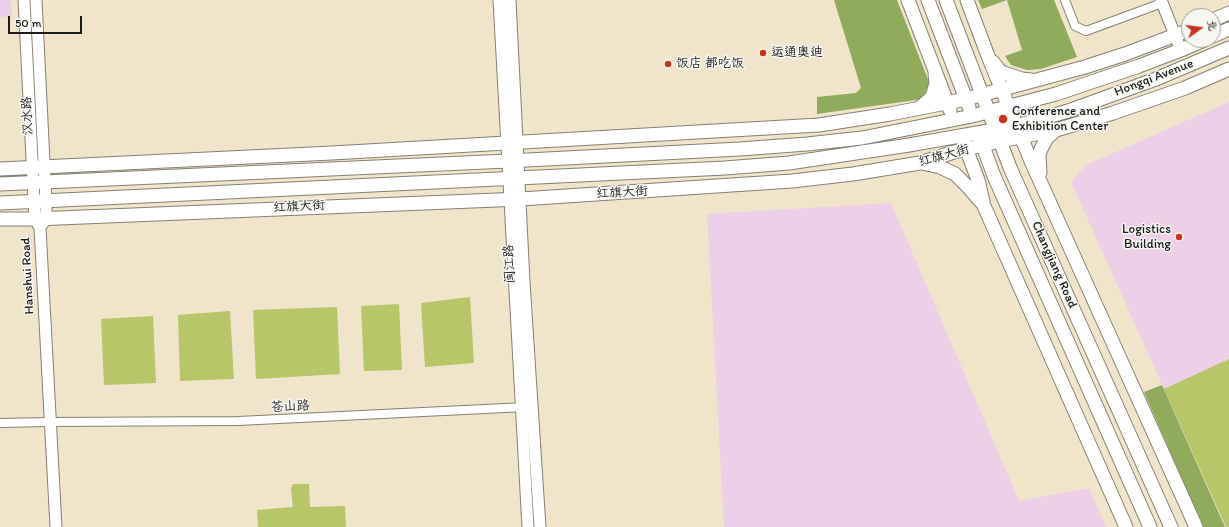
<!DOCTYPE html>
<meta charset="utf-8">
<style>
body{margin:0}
#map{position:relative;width:1229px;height:527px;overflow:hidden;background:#f0e4ca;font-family:Itim,"LXGW WenKai TC",sans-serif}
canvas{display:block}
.north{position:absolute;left:1181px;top:8px;width:40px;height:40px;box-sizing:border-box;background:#f6f6f2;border:1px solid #9f9f9c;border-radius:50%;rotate:76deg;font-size:11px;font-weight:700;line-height:16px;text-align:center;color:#1c1c1c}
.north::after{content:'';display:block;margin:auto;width:14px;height:18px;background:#c8321e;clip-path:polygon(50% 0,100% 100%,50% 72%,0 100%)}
.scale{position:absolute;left:8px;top:16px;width:74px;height:18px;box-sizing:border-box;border:2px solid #1c1c1c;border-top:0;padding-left:5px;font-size:12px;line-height:14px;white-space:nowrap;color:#1c1c1c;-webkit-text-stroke:3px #f6f6f2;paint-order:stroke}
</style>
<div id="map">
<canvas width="1229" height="527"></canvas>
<div class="north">北</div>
<div class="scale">50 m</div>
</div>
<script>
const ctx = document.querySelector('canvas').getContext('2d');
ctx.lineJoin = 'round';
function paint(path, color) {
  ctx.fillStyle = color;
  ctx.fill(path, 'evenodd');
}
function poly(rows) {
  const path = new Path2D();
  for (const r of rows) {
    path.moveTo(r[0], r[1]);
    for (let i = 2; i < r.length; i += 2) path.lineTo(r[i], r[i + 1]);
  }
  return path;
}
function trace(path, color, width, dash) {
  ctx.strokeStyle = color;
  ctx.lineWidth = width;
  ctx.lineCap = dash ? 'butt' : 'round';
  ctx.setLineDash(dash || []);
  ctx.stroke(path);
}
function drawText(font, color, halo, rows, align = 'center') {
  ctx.font = font + ' Itim,"LXGW WenKai TC",sans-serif';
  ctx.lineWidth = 3;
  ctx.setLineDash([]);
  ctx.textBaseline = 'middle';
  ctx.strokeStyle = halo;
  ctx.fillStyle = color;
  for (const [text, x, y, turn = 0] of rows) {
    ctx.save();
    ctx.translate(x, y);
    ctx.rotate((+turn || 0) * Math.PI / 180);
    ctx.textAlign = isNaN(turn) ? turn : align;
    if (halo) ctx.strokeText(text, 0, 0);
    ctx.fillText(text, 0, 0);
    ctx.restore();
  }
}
paint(poly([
 [0,0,11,0,12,16,0,17],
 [1229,102,1229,527,1226,527,1071,182,1086,165],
 [891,203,1019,501,1089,488,1106,527,724,527,707,214]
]), '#edd0e8');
paint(poly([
 [470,297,474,363,425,367,421,303],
 [399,304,402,370,364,371,361,306],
 [337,307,340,374,256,379,253,310],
 [230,311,234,379,180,381,178,315],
 [153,316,156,383,104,385,101,319],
 [1229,359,1229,527,1226,527,1164,389],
 [293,484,309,484,310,507,345,506,346,527,258,527,257,510,293,507,291,489]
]), '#b7c669');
paint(poly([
 [834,0,897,0,929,82,928,87,923,97,916,100,817,114,817,97,856,93,861,88],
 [978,0,1007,0,982,9],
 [1007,0,1054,0,1077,57,1041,69,1027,70,1011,65,1005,56,1022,50],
 [1162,385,1225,527,1203,527,1144,392]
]), '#91ab5d');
const street = poly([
 [1065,0,1075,26,1086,31,1162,3],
 [0,423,49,422,238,421,526,407]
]);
const secondary = poly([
 [24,0,35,219,40,228,56,527],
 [36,0,46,202,46,219,41,226],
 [499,0,528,527],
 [510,0,524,282,540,527],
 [1161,0,1181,50]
]);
const primary = poly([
 [908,0,950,110],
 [928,0,969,107],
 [946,0,1011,170,1171,527],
 [967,0,988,56,1031,161,1196,527],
 [1213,20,1229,13],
 [1213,36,1229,29],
 [993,62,1000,71,1004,73,1022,79,1031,80],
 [919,108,930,99,933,94,936,83,935,74],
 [980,138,994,176,1150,527],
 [964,143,978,180,984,206,1126,527],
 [922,163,940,167,955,174,968,187,982,203],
 [0,169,332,153,819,125,890,114,966,99,1085,67,1125,54,1189,30],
 [1040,173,1039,155,1041,149,1047,138,1056,130],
 [0,184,508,161,740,149,807,144,862,138,972,116,1056,94,1139,66,1181,50,1204,40],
 [0,203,725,168,789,163,909,145,1017,126,1068,111,1156,79,1229,48],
 [0,219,35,219,521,199,792,181,853,174,920,163,954,152,1000,141,1056,130,1113,113,1185,88,1229,69]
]);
trace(street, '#868073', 10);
trace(secondary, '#868073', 13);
trace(primary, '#868073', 15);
trace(street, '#fff', 8);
trace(secondary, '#fff', 11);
trace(primary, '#fff', 13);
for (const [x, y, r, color] of [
 [763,53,4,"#c8321e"],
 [668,64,4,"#c8321e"],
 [1003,119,5,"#c8321e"],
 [1179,237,4,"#c8321e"]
]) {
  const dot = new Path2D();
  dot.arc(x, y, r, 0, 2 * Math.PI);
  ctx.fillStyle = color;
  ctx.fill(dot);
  trace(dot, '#f6f6f2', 1.5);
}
drawText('13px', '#1c1c1c', '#f6f6f2', [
 ["运通奥迪",771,53],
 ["饭店 都吃饭",676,64],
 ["Conference and",1012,112],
 ["Exhibition Center",1012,127],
 ["Logistics",1171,230,"right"],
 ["Building",1171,245,"right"]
], 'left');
drawText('13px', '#1c1c1c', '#f6f6f2', [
 ["Hongqi Avenue",1154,78,-21],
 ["汉水路",28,116,-93],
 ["红旗大街",944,156,-15],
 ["红旗大街",622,193,-3],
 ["红旗大街",299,207,-3],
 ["闽江路",510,264,-93],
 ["Changjiang Road",1054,265,66],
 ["Hanshui Road",28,276,-93],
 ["苍山路",290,407,-3]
]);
</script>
